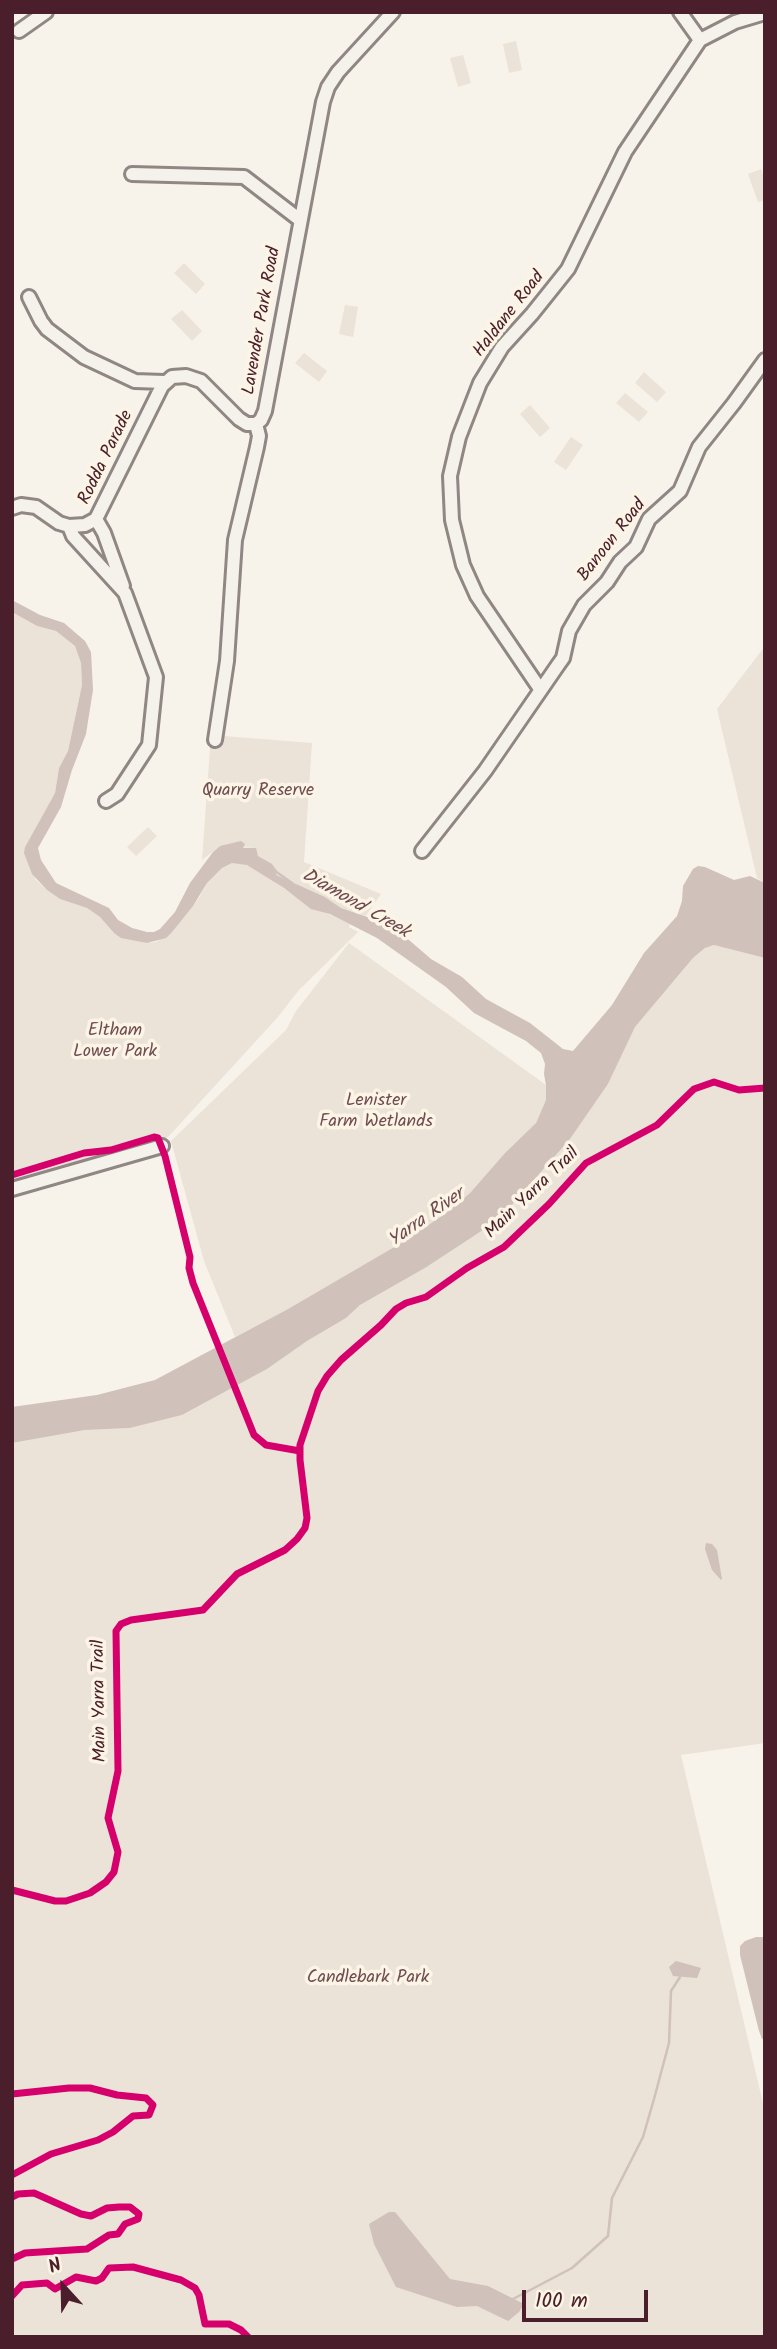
<!DOCTYPE html>
<style>
body{margin:0}
#map{position:relative;width:777px;height:2349px;overflow:hidden;background:#f7f3ea;font-family:Kalam,sans-serif}
canvas{display:block}
.frame{position:absolute;inset:0;border:14px solid #4a1f2b;pointer-events:none}
.north{position:absolute;left:28px;top:2251px;width:70px;height:70px;-webkit-text-stroke:5px #fcf5e5;paint-order:stroke;rotate:338deg;font-size:19px;font-weight:700;line-height:28px;text-align:center;color:#4a1f2b}
.north::after{content:'';display:block;margin:auto;width:24px;height:32px;background:#4a1f2b;clip-path:polygon(50% 0,100% 100%,50% 72%,0 100%)}
.scale{position:absolute;left:522px;top:2290px;width:126px;height:32px;box-sizing:border-box;border:4px solid #4a1f2b;border-top:0;padding-left:9px;font-size:21px;line-height:24px;white-space:nowrap;color:#4a1f2b;-webkit-text-stroke:5px #fcf5e5;paint-order:stroke}
</style>
<div id="map">
<canvas width="777" height="2349"></canvas>
<div class="frame"></div>
<div class="north">N</div>
<div class="scale">100 m</div>
</div>
<script>
const ctx = document.querySelector('canvas').getContext('2d');
ctx.lineJoin = 'round';
function paint(path, color) {
  ctx.fillStyle = color;
  ctx.fill(path, 'evenodd');
}
function poly(rows) {
  const path = new Path2D();
  for (const r of rows) {
    path.moveTo(r[0], r[1]);
    for (let i = 2; i < r.length; i += 2) path.lineTo(r[i], r[i + 1]);
  }
  return path;
}
function trace(path, color, width, dash) {
  ctx.strokeStyle = color;
  ctx.lineWidth = width;
  ctx.lineCap = dash ? 'butt' : 'round';
  ctx.setLineDash(dash || []);
  ctx.stroke(path);
}
function drawText(font, color, halo, rows, align = 'center') {
  ctx.font = font + ' Kalam,sans-serif';
  ctx.lineWidth = 7;
  ctx.setLineDash([]);
  ctx.textBaseline = 'middle';
  ctx.strokeStyle = halo;
  ctx.fillStyle = color;
  for (const [text, x, y, turn = 0] of rows) {
    ctx.save();
    ctx.translate(x, y);
    ctx.rotate((+turn || 0) * Math.PI / 180);
    ctx.textAlign = isNaN(turn) ? turn : align;
    if (halo) ctx.strokeText(text, 0, 0);
    ctx.fillText(text, 0, 0);
    ctx.restore();
  }
}
paint(poly([
 [516,41,522,70,509,73,503,44],
 [463,55,471,83,458,87,450,58],
 [761,169,765,179,765,200,758,202,748,174],
 [184,263,205,284,196,294,174,273],
 [345,305,358,307,353,337,339,334],
 [182,310,202,331,192,341,171,319],
 [304,353,327,371,319,382,295,363],
 [644,372,666,392,657,402,635,383],
 [625,393,648,412,639,422,616,403],
 [530,405,550,428,540,437,520,414],
 [571,437,583,445,566,470,554,462],
 [12,612,37,626,56,631,75,646,81,663,82,685,68,751,59,768,55,793,25,847,26,858,36,880,47,890,60,899,87,908,100,917,114,933,147,943,156,942,173,931,199,898,207,883,222,868,232,863,240,862,256,869,305,903,346,922,350,924,349,927,358,932,299,990,277,1018,168,1137,12,1185],
 [765,646,765,883,757,878,717,709],
 [211,735,312,743,304,862,381,894,366,916,341,908,325,897,275,875,263,859,258,856,255,848,220,846,202,860],
 [148,827,157,836,136,856,127,847],
 [349,943,546,1085,546,1100,536,1123,505,1153,470,1193,446,1213,408,1239,288,1309,235,1337,204,1261,171,1141,286,1030,296,1011],
 [714,945,765,958,765,1743,681,1755,765,2112,765,2337,12,2337,12,1443,85,1430,130,1428,182,1415,267,1369,307,1341,346,1318,360,1305,425,1268,480,1232,503,1215,570,1139,608,1084,635,1027,693,958,705,948]
]), '#ebe2d8');
paint(poly([
 [12,600,40,615,64,623,85,641,91,652,93,690,86,734,72,770,61,807,38,848,41,860,56,883,109,908,118,920,132,928,147,932,154,932,160,929,175,912,190,883,213,852,220,846,241,841,245,844,243,848,256,848,258,856,272,864,277,871,276,875,325,897,341,908,379,921,402,934,431,959,462,977,486,999,530,1023,563,1049,573,1051,612,1005,644,953,677,916,682,901,683,886,693,869,698,866,705,867,734,880,750,876,765,883,765,958,714,945,705,948,693,958,635,1027,608,1084,570,1139,503,1215,480,1232,425,1268,360,1305,346,1318,307,1341,267,1369,182,1415,130,1428,85,1430,12,1443,12,1407,97,1395,155,1380,288,1309,408,1239,446,1213,470,1193,505,1153,536,1123,546,1100,546,1085,544,1074,545,1064,541,1053,526,1041,474,1013,446,987,377,938,330,914,311,909,284,888,247,865,232,863,222,868,207,883,193,906,173,931,166,938,147,943,121,938,114,933,100,917,87,908,60,899,47,890,32,874,24,853,25,847,55,793,59,768,68,751,82,685,81,663,75,646,56,631,37,626,12,612],
 [706,1543,712,1544,717,1550,722,1579,721,1580,712,1570,705,1549],
 [756,1937,765,1937,765,2039,762,2039,759,2031,740,1955,740,1946,745,1941],
 [676,1961,701,1968,697,1978,673,1976,669,1967],
 [389,2212,395,2212,450,2279,488,2286,524,2304,519,2312,508,2321,477,2306,457,2307,396,2287,374,2244,369,2224]
]), '#d0c1ba');
trace(poly([
 [275,871,292,883],
 [513,2299,572,2268,608,2236,612,2198,643,2137,654,2099,669,2043,671,1991,680,1977]
]), '#d0c1ba', 2.5);
const minor = poly([
 [680,12,700,40],
 [19,31,46,12],
 [132,174,244,177,300,220],
 [29,297,41,321,47,329,84,357,135,381,164,382],
 [256,424,261,420,265,411,323,102,328,87,338,72,393,12],
 [12,508,21,505,36,507,59,523,69,526,85,525,96,519,162,386,172,377,186,376,201,381,239,419,247,424,256,424],
 [96,519,104,533,123,586],
 [69,526,73,536,125,593,156,677,149,745,117,794,106,801],
 [540,689,477,596,463,565,452,520,450,476,459,437,480,383,502,347,532,314,568,269,625,152,700,40,735,22,765,13],
 [215,740,227,661,235,540,257,447,259,436,256,424],
 [422,851,485,771,558,665,563,658,569,631,584,605,607,582,620,562,636,547,649,519,680,491,699,447,734,403,765,360],
 [12,1189,162,1146]
]);
trace(minor, '#908684', 18);
trace(minor, '#f5f2ec', 12);
trace(poly([
 [12,1175,84,1153,111,1150,154,1137,158,1138,165,1156,190,1257,189,1268,193,1283,254,1435,266,1445,300,1451],
 [12,1890,55,1901,66,1901,90,1893,106,1882,114,1872,118,1852,108,1818,118,1771,116,1631,121,1624,131,1620,203,1610,237,1574,285,1550,297,1539,305,1528,307,1518,300,1460,300,1445,318,1391,327,1376,341,1360,381,1325,396,1309,406,1303,426,1297,467,1268,504,1247,549,1204,586,1163,657,1125,694,1089,714,1082,739,1090,765,1088],
 [12,2094,69,2088,90,2088,117,2095,146,2098,153,2105,149,2115,133,2116,113,2132,98,2140,51,2154,12,2175],
 [12,2197,18,2194,34,2193,81,2214,91,2216,107,2208,119,2207,130,2207,139,2214,138,2219,125,2224,118,2234,109,2235,87,2249,25,2253,12,2259],
 [12,2296,22,2285,47,2283,55,2289,76,2277,96,2281,102,2278,109,2268,133,2267,181,2280,195,2288,199,2295,205,2324,229,2324,241,2330,248,2337]
]), '#d6006c', 7);
drawText('18px', '#4a1f2b', '#fcf5e5', [
 ["Haldane Road",510,315,-52],
 ["Lavender Park Road",263,321,-80],
 ["Rodda Parade",107,458,-64],
 ["Banoon Road",613,541,-52],
 ["Main Yarra Trail",533,1194,-44],
 ["Main Yarra Trail",101,1701,-91]
]);
drawText('18px', '#704c53', '#fcf5e5', [
 ["Quarry Reserve",258,792],
 ["Eltham",115,1032],
 ["Lower Park",115,1053],
 ["Lenister",376,1102],
 ["Farm Wetlands",376,1123],
 ["Candlebark Park",368,1979]
]);
drawText('italic 19px', '#6d4950', '#fcf5e5', [
 ["Diamond Creek",355,905,30],
 ["Yarra River",427,1219,-35]
]);
</script>
